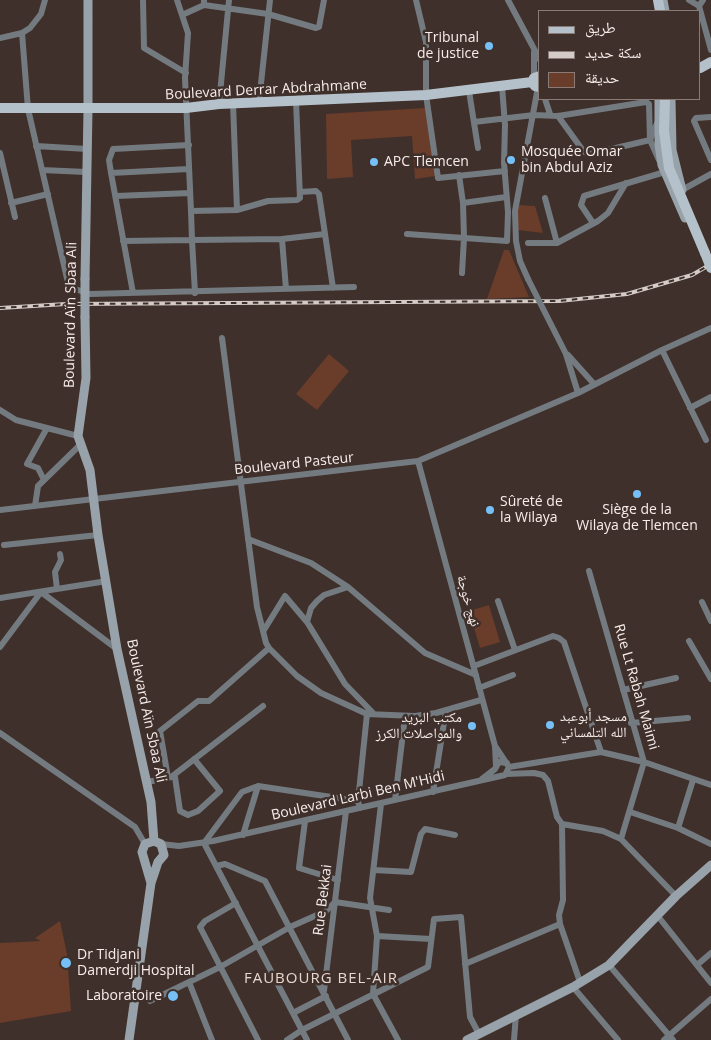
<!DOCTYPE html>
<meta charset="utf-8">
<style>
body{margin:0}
#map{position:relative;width:711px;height:1040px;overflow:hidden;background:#3f302b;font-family:"Open Sans","Noto Naskh Arabic",sans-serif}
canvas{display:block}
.legend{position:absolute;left:538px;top:10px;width:162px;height:90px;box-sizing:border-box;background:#3f302b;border:1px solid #897c77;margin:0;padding:6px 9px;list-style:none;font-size:15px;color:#f7edea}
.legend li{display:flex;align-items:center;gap:10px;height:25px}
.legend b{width:25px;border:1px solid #897c77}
</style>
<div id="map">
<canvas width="711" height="1040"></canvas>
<ul class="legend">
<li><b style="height:6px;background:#b4c1cb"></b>طريق</li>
<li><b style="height:6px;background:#d5cbc7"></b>سكة حديد</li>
<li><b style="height:14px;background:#6a3c2a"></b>حديقة</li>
</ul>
</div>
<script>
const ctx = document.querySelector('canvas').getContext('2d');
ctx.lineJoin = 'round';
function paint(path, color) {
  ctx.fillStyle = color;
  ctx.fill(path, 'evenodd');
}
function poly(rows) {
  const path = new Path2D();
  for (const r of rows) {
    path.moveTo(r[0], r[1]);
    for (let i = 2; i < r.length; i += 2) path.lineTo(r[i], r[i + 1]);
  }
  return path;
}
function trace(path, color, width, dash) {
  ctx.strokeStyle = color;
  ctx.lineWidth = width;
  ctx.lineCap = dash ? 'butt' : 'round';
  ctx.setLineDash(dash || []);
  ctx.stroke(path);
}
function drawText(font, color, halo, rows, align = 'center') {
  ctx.font = font + ' "Open Sans","Noto Naskh Arabic",sans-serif';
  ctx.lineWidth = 5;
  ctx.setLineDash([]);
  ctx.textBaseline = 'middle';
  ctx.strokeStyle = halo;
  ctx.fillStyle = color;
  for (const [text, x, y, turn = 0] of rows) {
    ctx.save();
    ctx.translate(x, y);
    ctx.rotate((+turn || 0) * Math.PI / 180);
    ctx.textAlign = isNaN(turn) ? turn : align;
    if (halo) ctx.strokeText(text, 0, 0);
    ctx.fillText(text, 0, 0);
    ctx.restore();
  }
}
paint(poly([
 [425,108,435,176,415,179,412,136,351,140,353,177,327,179,326,114],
 [518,205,535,206,543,233,518,230],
 [504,250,509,250,529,297,487,299],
 [329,354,349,371,317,410,296,394],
 [489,605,500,642,480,648,469,611],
 [60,921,67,954,71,1011,0,1023,0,943,41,941,35,938]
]), '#6a3c2a');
trace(poly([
 [143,0,144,48,186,73],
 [177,0,188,33,185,78,191,211,237,210,233,103],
 [416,0,426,42,426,95,438,178,505,171],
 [508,0,540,60],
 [689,0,699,6],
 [703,0,699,6,711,50],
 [204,5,268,14,316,28,319,27,324,0],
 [182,15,204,5,204,0],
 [22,33,28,109,69,287,90,294,354,287],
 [0,38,22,33,30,28,41,14,45,0],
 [534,78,534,52],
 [469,91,478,148],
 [545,99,550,114],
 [259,102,270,0],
 [219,104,229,0],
 [711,117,696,118,694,121,711,160],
 [658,121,650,140,659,160],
 [474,122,534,115,558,116,646,102,649,104,650,140,590,154,584,152,558,116],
 [189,145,113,149,109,160,111,173,189,169],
 [36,146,87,149],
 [0,153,15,217],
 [42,170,86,172],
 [111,173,133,293],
 [459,175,463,203,464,238,462,273],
 [682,190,711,174],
 [300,192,316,191,319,194,325,234],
 [116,196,190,193],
 [545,198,557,243],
 [11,203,48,194],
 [463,203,506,197],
 [237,210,268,201,297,200,300,198,296,101],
 [191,211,192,240,282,239,286,289],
 [593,223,581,205,584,196,665,172],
 [407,234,507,241,508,212,504,163,505,125,502,86],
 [282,239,325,234,333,288],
 [123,241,192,240,195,293],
 [528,243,557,243,598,221,608,213,626,183],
 [528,279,520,261,516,241,515,211,538,87],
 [222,338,257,607,266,643,269,648,297,676,321,693,367,714,415,716,436,713,481,700],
 [662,350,706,440],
 [566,354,578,393],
 [568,355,594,384],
 [690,408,711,397],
 [0,410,16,420,78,436],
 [418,461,495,746,496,766],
 [44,480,38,468,27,464,47,428],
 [35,506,38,486,81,444],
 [0,510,418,461,578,393,662,350,711,328],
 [248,539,311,563,348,587,425,653,476,675],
 [4,545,98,535],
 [589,571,644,762,621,839],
 [348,587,324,595,317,601,311,608,307,622,345,684,374,714],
 [57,589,55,572,61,560,60,554],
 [0,598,107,581],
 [498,601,515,650],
 [702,602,711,621],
 [264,630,285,596,307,622],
 [689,641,711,679],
 [0,647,41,592,117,649],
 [474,666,553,636,559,638,564,642,601,752],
 [479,688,513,675],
 [623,690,676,678],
 [631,723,688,718],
 [0,733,135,827,145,844],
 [509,767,601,752,644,762,711,785],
 [171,777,263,706],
 [175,777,180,811,188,815,198,811,220,791,194,759],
 [482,779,495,769,499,762,507,763],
 [147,782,168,778,160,731,198,701,209,701,269,648],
 [433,792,446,710],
 [395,800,405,716],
 [358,801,367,714],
 [381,804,370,898,377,936,373,994,398,1040],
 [630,812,678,828,711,844],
 [305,821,299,868,338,880],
 [562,824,603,831,621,839,676,896],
 [678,828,693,780],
 [243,835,258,786,358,801,360,808],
 [204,843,307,1040],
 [204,843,242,792,258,786],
 [161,844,179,846,213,841,505,775,509,767,495,746],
 [216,866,225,864,265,881,348,1040],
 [374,870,411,872,421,834,425,829,455,835],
 [236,903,205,921,200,927,258,1040],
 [657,915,711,983],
 [560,924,580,982],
 [377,936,431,939],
 [465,964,560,924,559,915,563,900,562,824,557,817,548,781,543,775,534,773,506,774],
 [609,965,673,1040],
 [697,965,711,953],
 [189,982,212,1040],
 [573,987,618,1040],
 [324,991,346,811],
 [150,1001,220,967,290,927,326,911,335,902,389,910],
 [293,1013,326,996],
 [287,1040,302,1030,428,967,434,919,461,917,470,1017,479,1034],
 [514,1040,516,1014],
 [664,1040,711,999]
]), '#747b80', 6);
trace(poly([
 [663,0,665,11],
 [659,99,659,144,662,165,685,218],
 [671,99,672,150,682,190],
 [85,279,88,110,88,0],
 [85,317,86,378,78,436,90,470,98,535,117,649,151,802,154,841],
 [129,1040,151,883,158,862,164,855,161,844,154,841,145,844,142,852,151,883],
 [467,1040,573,987,609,965,676,896,711,865]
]), '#98a2aa', 9);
trace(poly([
 [658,0,660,11],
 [700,68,711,62],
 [540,76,534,78,532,82,535,86,540,87],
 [665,99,664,131,669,168,705,253],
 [0,108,186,108,219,104,426,95,532,82]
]), '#b4c1cb', 10);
const rail = poly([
 [0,308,66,304,559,301,627,294,692,275,711,264]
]);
trace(rail, '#d5cbc7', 4);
trace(rail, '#3f302b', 2, [5.5]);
trace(poly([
 [528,279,566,354]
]), '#747b80', 6);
trace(poly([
 [85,317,85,279]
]), '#98a2aa', 9);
trace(poly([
 [705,253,711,268]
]), '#b4c1cb', 10);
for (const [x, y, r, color] of [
 [489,46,5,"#75c0f6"],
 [511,160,5,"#75c0f6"],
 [374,162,5,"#75c0f6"],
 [637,494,5,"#75c0f6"],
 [490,510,5,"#75c0f6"],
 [550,725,5,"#75c0f6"],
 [472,726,5,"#75c0f6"],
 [66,963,6,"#75c0f6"],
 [173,996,6,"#75c0f6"]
]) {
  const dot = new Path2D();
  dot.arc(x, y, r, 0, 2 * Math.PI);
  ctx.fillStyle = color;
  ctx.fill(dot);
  trace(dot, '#3f302b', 2);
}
drawText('14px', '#f7edea', '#3f302b', [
 ["Tribunal",479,38,"right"],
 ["de justice",479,54,"right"],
 ["Mosquée Omar",521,152],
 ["bin Abdul Aziz",521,168],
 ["APC Tlemcen",384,162],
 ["Sûreté de",500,502],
 ["la Wilaya",500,518],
 ["Siège de la",637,510,"center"],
 ["Wilaya de Tlemcen",637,526,"center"],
 ["مسجد أبوعبد",560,717],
 ["الله التلمساني",560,733],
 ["مكتب البريد",462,718,"right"],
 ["والمواصلات الكرز",462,734,"right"],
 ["Dr Tidjani",77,955],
 ["Damerdji Hospital",77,971],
 ["Laboratoire",162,996,"right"]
], 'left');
drawText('14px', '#f7edea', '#3f302b', [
 ["Boulevard Derrar Abdrahmane",266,90,-3],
 ["Boulevard Aïn Sbaa Ali",71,315,-89],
 ["Boulevard Pasteur",294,464,-6],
 ["نهج خوجة",468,601,74],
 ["Rue Lt Rabah Maimi",636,687,74],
 ["Boulevard Aïn Sbaa Ali",146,711,78],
 ["Boulevard Larbi Ben M'Hidi",358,796,-13],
 ["Rue Bekkai",323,900,-83]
]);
ctx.letterSpacing = '1px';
drawText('15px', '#e9d6ce', '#3f302b', [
 ["FAUBOURG BEL-AIR",321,979]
]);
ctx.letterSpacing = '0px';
</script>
